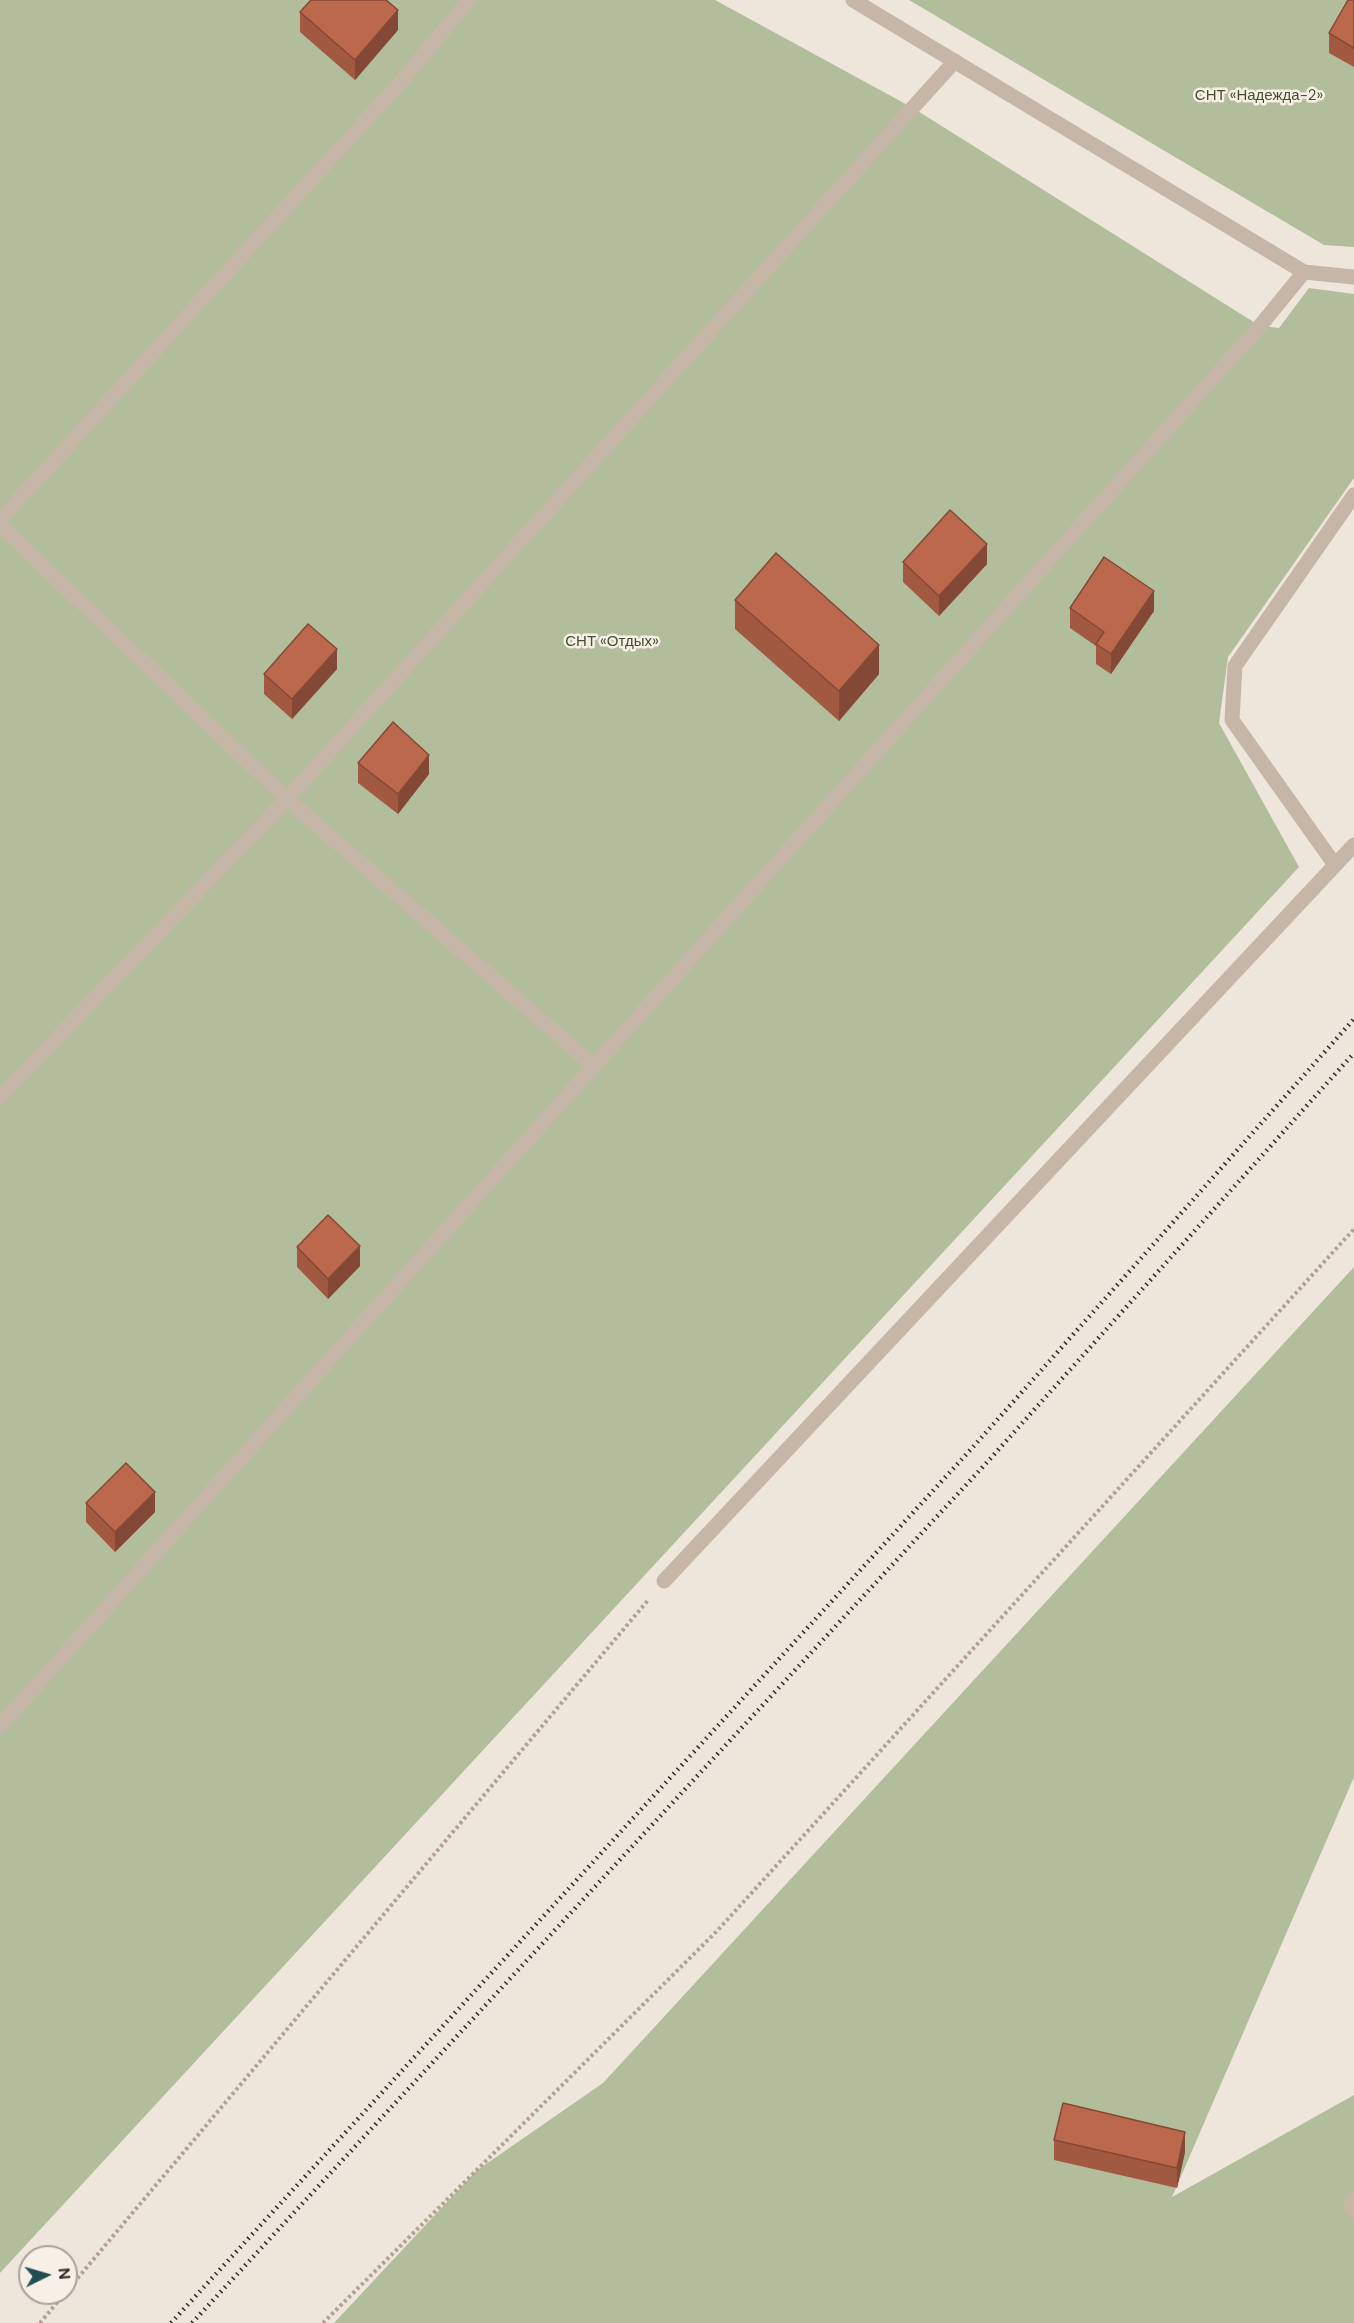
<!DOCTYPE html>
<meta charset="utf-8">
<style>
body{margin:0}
#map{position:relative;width:1354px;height:2323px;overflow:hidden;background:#efe6db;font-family:"DM Sans",sans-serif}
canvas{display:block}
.north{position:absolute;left:18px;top:2245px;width:60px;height:60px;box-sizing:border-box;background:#f8f0e7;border:2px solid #aaa19b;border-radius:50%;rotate:85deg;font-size:16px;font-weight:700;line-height:24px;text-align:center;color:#342b28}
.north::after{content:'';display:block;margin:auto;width:21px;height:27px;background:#214e52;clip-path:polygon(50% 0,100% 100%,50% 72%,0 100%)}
</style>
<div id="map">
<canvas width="1354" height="2323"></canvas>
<div class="north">N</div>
</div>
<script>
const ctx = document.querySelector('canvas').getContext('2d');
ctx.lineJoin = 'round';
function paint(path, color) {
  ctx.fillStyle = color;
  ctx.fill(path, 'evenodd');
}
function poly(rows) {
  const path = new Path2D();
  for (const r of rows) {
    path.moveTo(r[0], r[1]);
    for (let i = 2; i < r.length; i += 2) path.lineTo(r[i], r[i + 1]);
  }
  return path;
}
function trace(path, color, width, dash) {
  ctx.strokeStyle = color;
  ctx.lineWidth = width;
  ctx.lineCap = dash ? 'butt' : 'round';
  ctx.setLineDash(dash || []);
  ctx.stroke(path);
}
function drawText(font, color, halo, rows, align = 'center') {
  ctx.font = font + ' "DM Sans",sans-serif';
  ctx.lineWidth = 5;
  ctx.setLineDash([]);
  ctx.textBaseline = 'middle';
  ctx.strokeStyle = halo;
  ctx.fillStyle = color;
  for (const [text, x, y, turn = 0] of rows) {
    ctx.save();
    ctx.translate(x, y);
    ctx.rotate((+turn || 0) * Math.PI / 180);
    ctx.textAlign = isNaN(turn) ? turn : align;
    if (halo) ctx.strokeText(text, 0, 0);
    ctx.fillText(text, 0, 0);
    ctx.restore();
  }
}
paint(poly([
 [0,0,715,0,913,108,1260,326,1279,328,1309,288,1354,294,1354,478,1228,657,1219,723,1299,867,0,2273],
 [909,0,1354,0,1354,247,1324,245],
 [1354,1267,1354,1777,1172,2197,1354,2095,1354,2323,334,2323,476,2171,603,2083]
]), '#b2bd9c');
trace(poly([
 [66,2292,649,1599],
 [40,2323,65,2293],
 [323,2323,717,1931,1354,1229]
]), '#b2a092', 4, [3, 3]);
trace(poly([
 [853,0,1304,272,1354,277],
 [0,520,399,84,469,0],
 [0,525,287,799,594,1066],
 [1335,865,1232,720,1235,666,1354,495],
 [0,1097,287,799,955,61],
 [664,1581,1354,845],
 [0,1726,1260,326,1304,272],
 [1354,2199,1351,2206,1354,2211]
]), '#c6b6a8', 15);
trace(poly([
 [171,2323,973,1447,1354,1019],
 [192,2323,990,1459,1354,1053]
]), '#342b28', 4.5, [1.5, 4.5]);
paint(poly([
 [1354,0,1354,67,1329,53,1329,33],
 [300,12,398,30,355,80,300,32],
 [903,562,987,564,939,616,903,582],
 [735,600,879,674,839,721,735,629],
 [1070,608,1154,611,1111,674,1096,664,1096,646,1070,628],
 [337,669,292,719,264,694,264,674],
 [358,763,429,774,398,814,358,783],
 [297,1247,360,1266,328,1299,297,1267],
 [86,1503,155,1512,115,1552,86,1522],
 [1054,2140,1185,2152,1177,2188,1054,2160]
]), '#a25942');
paint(poly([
 [398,10,398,30,355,80,355,60],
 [987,544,987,564,939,616,939,596],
 [1154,591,1154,611,1111,674,1111,654],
 [879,645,879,674,839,721,839,691],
 [337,649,337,669,292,719,292,699],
 [429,755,429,774,398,814,398,794],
 [360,1246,360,1266,328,1299,328,1279],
 [155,1492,155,1512,115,1552,115,1532],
 [1185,2132,1185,2152,1177,2188,1177,2168]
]), '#844936');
const building = poly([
 [311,0,386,0,398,10,355,60,300,12,311,0],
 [1348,0,1354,0,1354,48,1329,33,1348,0],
 [950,510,987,544,939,596,903,562,950,510],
 [776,553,879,645,839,691,735,600,776,553],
 [1104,557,1154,591,1111,654,1096,644,1104,632,1070,608,1104,557],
 [308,624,337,649,292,699,264,674,308,624],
 [393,722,429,755,398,794,358,763,393,722],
 [328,1215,360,1246,328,1279,297,1247,328,1215],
 [126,1463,155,1492,115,1532,86,1503,126,1463],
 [1063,2103,1185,2132,1177,2168,1054,2140,1063,2103]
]);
paint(building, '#bc684d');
trace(building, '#844936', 1.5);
drawText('15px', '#43502d', '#f8f0e7', [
 ["СНТ «Надежда-2»",1259,96],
 ["СНТ «Отдых»",612,642]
]);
</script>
